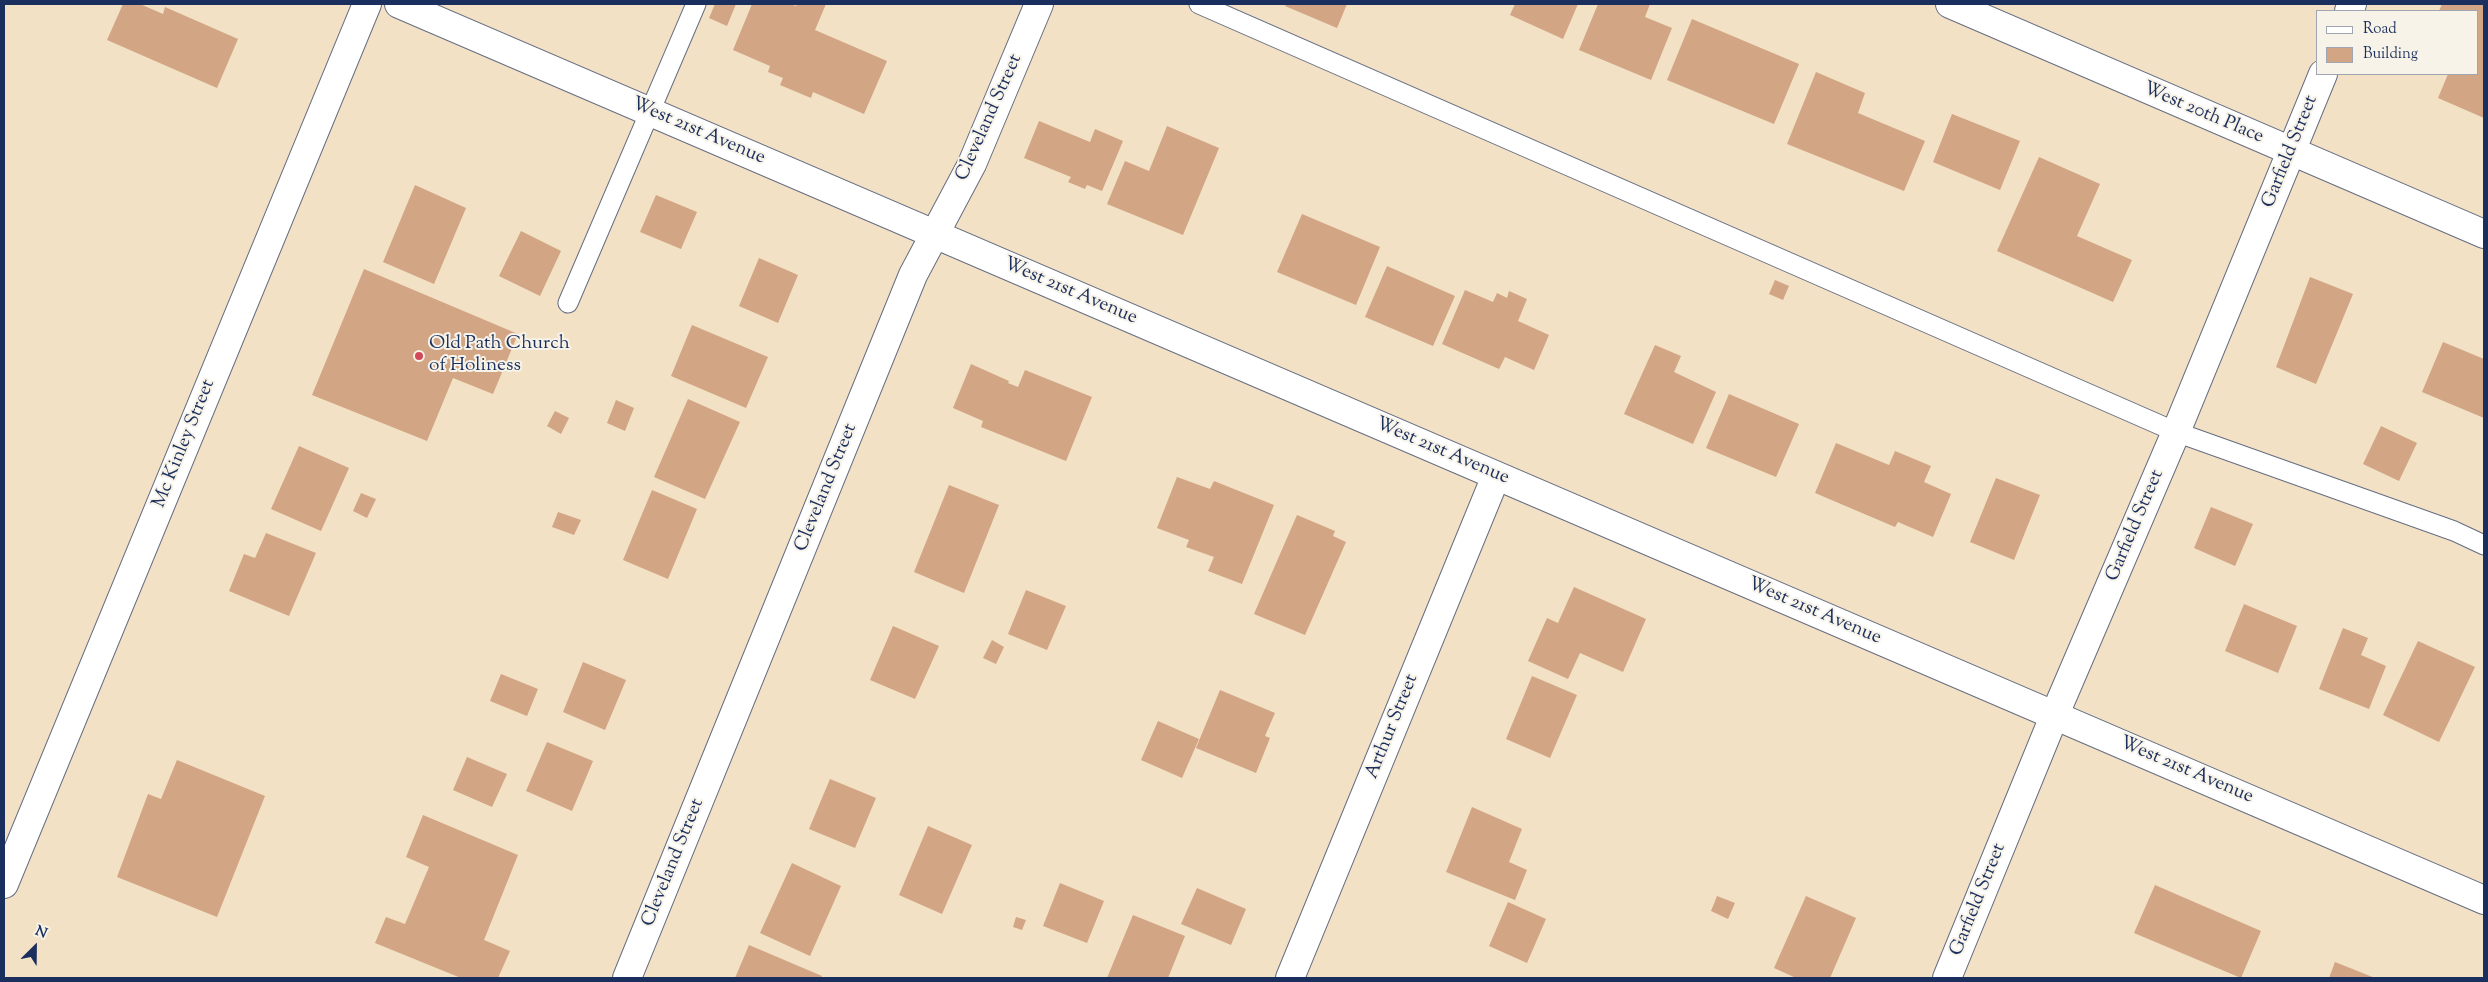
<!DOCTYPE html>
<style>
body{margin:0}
#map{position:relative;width:2488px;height:982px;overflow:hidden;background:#f2e1c4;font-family:"Sorts Mill Goudy",serif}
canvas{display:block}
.frame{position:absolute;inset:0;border:5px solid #1b2f5e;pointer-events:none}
.legend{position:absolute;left:2316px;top:10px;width:162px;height:65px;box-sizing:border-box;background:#f7f3e8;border:1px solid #9fa5b1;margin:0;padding:6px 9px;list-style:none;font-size:15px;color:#1b2f5e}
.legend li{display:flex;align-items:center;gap:10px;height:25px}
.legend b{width:25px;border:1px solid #9fa5b1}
.north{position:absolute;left:10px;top:922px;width:50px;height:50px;-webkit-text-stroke:4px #f7f3e8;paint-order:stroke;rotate:23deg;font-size:14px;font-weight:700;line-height:20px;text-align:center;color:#1b2f5e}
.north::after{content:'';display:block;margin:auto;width:18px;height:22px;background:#1b2f5e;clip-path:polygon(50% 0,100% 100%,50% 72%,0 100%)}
</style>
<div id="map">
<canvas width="2488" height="982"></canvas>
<div class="frame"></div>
<ul class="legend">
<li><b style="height:6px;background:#fff"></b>Road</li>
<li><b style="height:14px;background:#d2a584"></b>Building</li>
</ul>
<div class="north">N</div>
</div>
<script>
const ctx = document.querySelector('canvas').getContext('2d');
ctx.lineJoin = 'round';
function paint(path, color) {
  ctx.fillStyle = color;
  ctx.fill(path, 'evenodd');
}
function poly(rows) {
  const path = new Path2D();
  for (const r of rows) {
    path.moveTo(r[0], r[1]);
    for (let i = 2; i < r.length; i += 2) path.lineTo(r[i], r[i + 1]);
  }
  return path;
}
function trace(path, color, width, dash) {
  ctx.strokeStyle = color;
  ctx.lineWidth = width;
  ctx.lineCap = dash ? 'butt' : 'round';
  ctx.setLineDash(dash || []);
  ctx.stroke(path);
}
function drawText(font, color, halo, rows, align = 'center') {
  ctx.font = font + ' "Sorts Mill Goudy",serif';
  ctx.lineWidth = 4;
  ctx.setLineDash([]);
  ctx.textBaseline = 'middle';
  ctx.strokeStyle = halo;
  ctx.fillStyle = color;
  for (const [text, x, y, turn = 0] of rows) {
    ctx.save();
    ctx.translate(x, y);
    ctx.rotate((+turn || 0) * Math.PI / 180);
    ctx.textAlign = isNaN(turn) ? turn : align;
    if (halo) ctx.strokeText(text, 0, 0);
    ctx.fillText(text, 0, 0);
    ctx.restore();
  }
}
paint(poly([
 [123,4,140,4,163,14,165,7,238,39,217,88,107,40],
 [715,4,736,4,727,26,709,18],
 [752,4,790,4,796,6,797,4,826,4,815,30,887,61,864,114,813,92,811,98,780,85,783,78,768,72,770,66,733,50],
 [1286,4,1347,4,1337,28,1285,6],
 [1515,4,1578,4,1563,39,1510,15],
 [1598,4,1650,4,1645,17,1672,28,1651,80,1579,50],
 [2442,4,2484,4,2484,118,2438,98,2448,74,2477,74,2477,11,2439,11],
 [1692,19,1799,64,1774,124,1667,80],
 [1816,72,1865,93,1858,113,1925,141,1904,191,1787,144],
 [1952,114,2020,141,2000,190,1933,162],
 [1039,121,1090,142,1095,129,1123,141,1102,191,1087,185,1085,189,1068,182,1071,177,1024,158],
 [1167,126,1219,148,1183,235,1107,204,1125,161,1149,171],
 [2039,157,2100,184,2077,236,2132,260,2113,302,1997,251],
 [415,185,466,208,434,284,383,262],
 [656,195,697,212,681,249,640,232],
 [1302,214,1380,247,1356,305,1277,272],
 [521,231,561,251,540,296,499,276],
 [759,258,798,275,778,323,739,306],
 [1387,266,1455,296,1433,346,1365,317],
 [364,269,518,334,493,394,453,378,427,441,312,395],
 [2310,277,2353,294,2316,384,2276,367],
 [1775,280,1789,286,1783,300,1769,294],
 [1465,290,1493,302,1497,293,1507,298,1509,291,1527,299,1518,321,1549,335,1534,370,1505,357,1499,369,1442,344],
 [692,325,768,357,746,408,671,376],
 [2443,342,2484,359,2484,418,2422,392],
 [1655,345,1681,356,1674,372,1716,392,1693,444,1624,414],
 [971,364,1009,381,1008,383,1018,387,1025,370,1092,397,1066,461,981,427,983,421,953,408],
 [1729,394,1799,424,1776,477,1706,448],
 [688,399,740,422,705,499,654,477],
 [616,400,634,408,625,431,607,423],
 [555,411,569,418,561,434,547,426],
 [2381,426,2417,443,2399,481,2363,464],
 [1836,443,1889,465,1895,451,1931,466,1924,482,1951,494,1933,537,1898,522,1895,527,1815,493],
 [299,446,349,468,321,531,271,509],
 [1177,477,1210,489,1214,481,1274,505,1242,584,1208,571,1214,557,1186,547,1189,540,1157,528],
 [1996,478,2040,495,2014,560,1970,542],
 [949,485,999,505,964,593,914,572],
 [652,490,697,509,668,579,623,560],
 [361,493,376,499,367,518,353,511],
 [2211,507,2253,524,2235,566,2194,548],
 [558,512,581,520,574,535,552,527],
 [1297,515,1335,531,1333,536,1346,542,1305,635,1254,614],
 [266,533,316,553,289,616,229,591,244,554,255,558],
 [1574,587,1646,619,1623,672,1580,653,1568,679,1528,661,1547,618,1558,623],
 [1026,590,1066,606,1047,650,1008,634],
 [2244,604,2297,626,2278,673,2225,651],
 [893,626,939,646,915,699,870,680],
 [2343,628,2368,638,2361,655,2386,666,2369,709,2319,689],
 [992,640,1004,647,996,664,983,658],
 [2418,641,2475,667,2439,742,2383,715],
 [583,662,626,680,605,730,563,712],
 [501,674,538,689,527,716,490,701],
 [1532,676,1577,695,1550,758,1506,739],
 [1220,690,1275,713,1265,736,1270,738,1256,773,1196,748],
 [1158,721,1199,739,1182,778,1141,760],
 [547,742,593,761,572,811,526,791],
 [467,757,507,774,492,807,453,790],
 [177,760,265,796,217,917,117,877,148,794,161,799],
 [830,779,876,798,855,848,809,829],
 [1472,807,1522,829,1509,862,1527,870,1515,900,1446,872],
 [423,815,518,855,484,940,510,951,498,978,461,978,375,943,386,917,405,924,429,867,406,857],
 [928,826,972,845,942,914,899,895],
 [792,863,841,886,810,956,760,933],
 [1060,883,1104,901,1087,943,1043,926],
 [2155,885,2261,931,2241,978,2134,933],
 [1197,888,1246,909,1231,945,1181,924],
 [1717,896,1735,903,1728,919,1711,911],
 [1806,896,1856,918,1830,978,1796,978,1774,968],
 [1508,902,1546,919,1527,963,1489,946],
 [1133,915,1185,936,1168,978,1107,978],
 [1016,917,1026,920,1022,930,1013,927],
 [749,945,822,976,821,978,735,978],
 [2335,962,2375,978,2329,978]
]), '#d2a584');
const lane = poly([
 [1199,4,2176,432,2454,531,2484,545],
 [568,303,696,4]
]);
const street = poly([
 [1950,4,2484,234],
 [2349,11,2352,4],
 [4,884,367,4],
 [627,978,913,275,972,164,1039,4],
 [1290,978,1496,476],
 [1947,978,2055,714,2176,432,2323,74]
]);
const secondary = poly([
 [399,4,2484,900]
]);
trace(lane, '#666d82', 21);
trace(street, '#666d82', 30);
trace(secondary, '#666d82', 30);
trace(lane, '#fff', 19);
trace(street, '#fff', 28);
trace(secondary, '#fff', 28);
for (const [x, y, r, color] of [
 [419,356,5,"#d1495b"]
]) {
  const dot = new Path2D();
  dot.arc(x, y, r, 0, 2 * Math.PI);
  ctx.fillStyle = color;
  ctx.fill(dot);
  trace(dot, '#f7f3e8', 2);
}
drawText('19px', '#1b2f5e', '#f7f3e8', [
 ["West 20th Place",2203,114,23],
 ["Cleveland Street",990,118,-66],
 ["West 21st Avenue",698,132,23],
 ["Garfield Street",2291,152,-68],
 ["West 21st Avenue",1070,292,23],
 ["Mc Kinley Street",185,444,-68],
 ["West 21st Avenue",1442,452,23],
 ["Cleveland Street",827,488,-68],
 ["Garfield Street",2136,526,-67],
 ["West 21st Avenue",1814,612,23],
 ["Arthur Street",1393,727,-68],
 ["West 21st Avenue",2186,771,23],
 ["Cleveland Street",674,863,-68],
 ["Garfield Street",1979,900,-68]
]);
drawText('19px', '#1b2f5e', '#f7f3e8', [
 ["Old Path Church",429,345],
 ["of Holiness",429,367]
], 'left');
</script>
